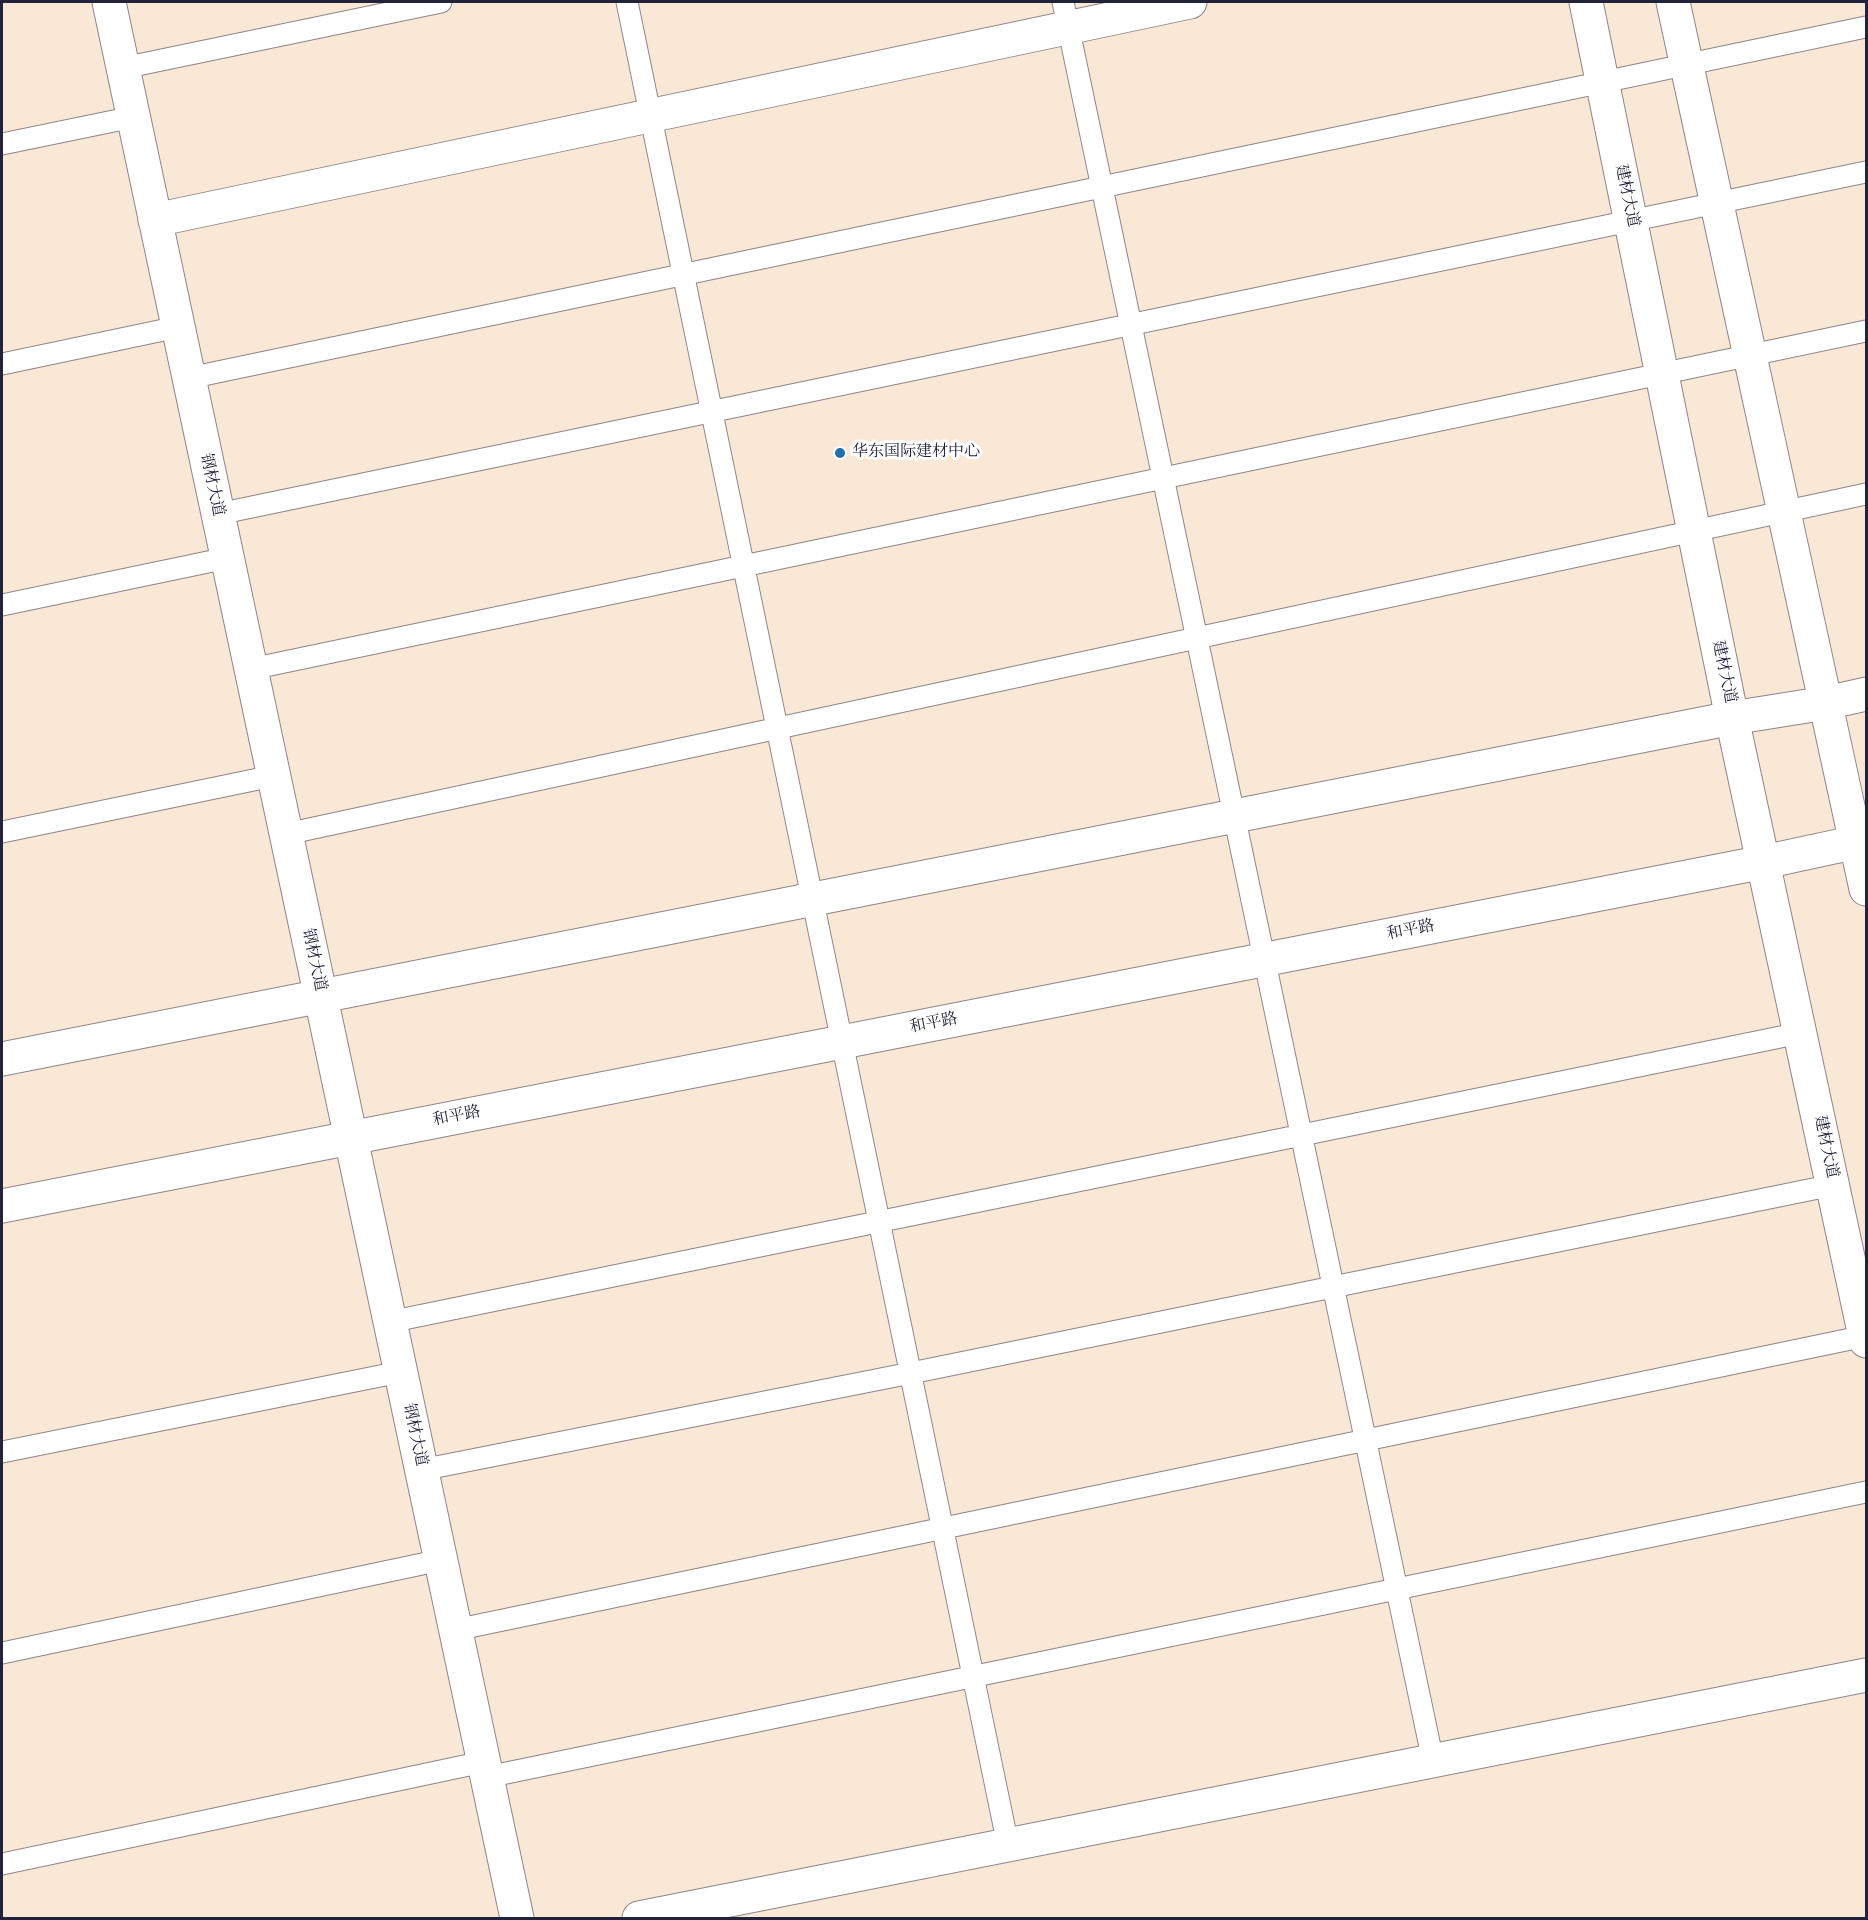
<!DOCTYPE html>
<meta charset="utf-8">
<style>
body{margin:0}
#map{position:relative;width:1868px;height:1920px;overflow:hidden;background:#f8e8d5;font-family:"IM FELL English",serif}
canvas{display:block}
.frame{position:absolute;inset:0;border:3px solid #22223b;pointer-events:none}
</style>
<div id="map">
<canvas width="1868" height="1920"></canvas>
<div class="frame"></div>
</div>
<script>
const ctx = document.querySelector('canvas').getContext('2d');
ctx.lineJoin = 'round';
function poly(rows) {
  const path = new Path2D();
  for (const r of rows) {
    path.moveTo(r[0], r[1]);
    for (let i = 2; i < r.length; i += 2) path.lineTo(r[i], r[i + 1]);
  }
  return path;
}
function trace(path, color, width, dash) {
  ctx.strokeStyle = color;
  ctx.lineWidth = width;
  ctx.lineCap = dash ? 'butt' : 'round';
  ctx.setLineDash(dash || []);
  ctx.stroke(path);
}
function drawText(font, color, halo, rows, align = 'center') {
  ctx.font = font + ' "IM FELL English","Noto Serif SC",serif';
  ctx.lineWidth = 6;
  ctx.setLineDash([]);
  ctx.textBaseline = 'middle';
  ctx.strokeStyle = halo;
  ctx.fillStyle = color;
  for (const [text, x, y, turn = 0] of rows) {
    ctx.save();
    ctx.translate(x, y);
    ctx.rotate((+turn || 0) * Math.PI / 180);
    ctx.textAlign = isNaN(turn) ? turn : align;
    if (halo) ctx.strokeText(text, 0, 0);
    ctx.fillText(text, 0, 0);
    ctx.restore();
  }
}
const service = poly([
 [627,2,1008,1845],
 [1063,2,1433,1761],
 [123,68,441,2],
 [2,144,133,117],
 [2,364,178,327],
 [189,378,1866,27],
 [218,514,1866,172],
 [2,605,227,558],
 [251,669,1866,331],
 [2,832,273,776],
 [286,834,1866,494],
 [389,1322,1800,1033],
 [2,1452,400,1372],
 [421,1470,911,1373,1833,1185],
 [455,1630,1865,1336],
 [2,1653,441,1560],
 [487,1777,1866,1492],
 [2,1864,483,1762]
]);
const minor = poly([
 [155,220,1190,2],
 [639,1918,1866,1675]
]);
const tertiary = poly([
 [109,2,517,1918],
 [1586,2,1732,718,1866,1341],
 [1673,2,1866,889]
]);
const secondary = poly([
 [2,1059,1732,718,1826,703,1866,694],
 [2,1206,1764,862,1866,840]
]);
trace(service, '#8d8588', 23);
trace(minor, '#8d8588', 35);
trace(tertiary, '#8d8588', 35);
trace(secondary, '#8d8588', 35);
trace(service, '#fff', 21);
trace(minor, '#fff', 33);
trace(tertiary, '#fff', 33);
trace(secondary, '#fff', 33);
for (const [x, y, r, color] of [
 [840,453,6,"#1f6fb2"]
]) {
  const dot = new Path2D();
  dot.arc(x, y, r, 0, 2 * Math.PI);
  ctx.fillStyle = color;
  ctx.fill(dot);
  trace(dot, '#fff', 2);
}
drawText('16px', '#22223b', '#fff', [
 ["建材大道",1626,196,78],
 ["钢材大道",211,485,78],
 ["建材大道",1723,672,78],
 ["和平路",1411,931,-11],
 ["钢材大道",313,960,78],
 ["和平路",934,1024,-11],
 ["和平路",457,1117,-11],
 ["建材大道",1825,1147,78],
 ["钢材大道",414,1435,78]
]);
drawText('16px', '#22223b', '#fff', [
 ["华东国际建材中心",852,453]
], 'left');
</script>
